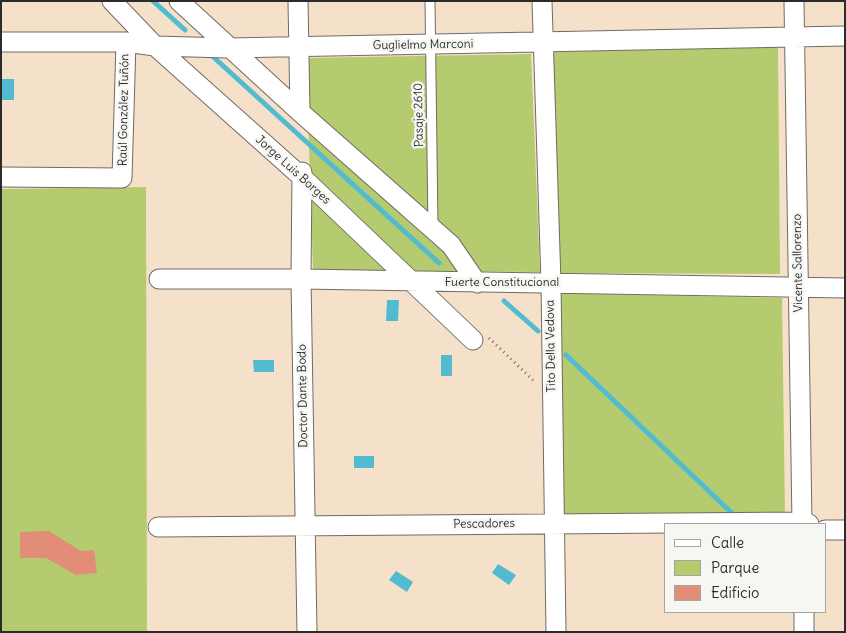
<!DOCTYPE html>
<meta charset="utf-8">
<style>
body{margin:0}
#map{position:relative;width:846px;height:633px;overflow:hidden;background:#f5e1ca;font-family:Delius,sans-serif}
canvas{display:block}
.frame{position:absolute;inset:0;border:2px solid #2b2b2b;pointer-events:none}
.legend{position:absolute;left:664px;top:523px;width:162px;height:90px;box-sizing:border-box;background:#f6f6f2;border:1px solid #a5a5a2;margin:0;padding:6px 9px;list-style:none;font-size:15px;color:#2b2b2b}
.legend li{display:flex;align-items:center;gap:10px;height:25px}
.legend b{width:25px;border:1px solid #a5a5a2}
</style>
<div id="map">
<canvas width="846" height="633"></canvas>
<div class="frame"></div>
<ul class="legend">
<li><b style="height:6px;background:#fff"></b>Calle</li>
<li><b style="height:14px;background:#b5cb6f"></b>Parque</li>
<li><b style="height:14px;background:#e18d78"></b>Edificio</li>
</ul>
</div>
<script>
const ctx = document.querySelector('canvas').getContext('2d');
ctx.lineJoin = 'round';
function paint(path, color) {
  ctx.fillStyle = color;
  ctx.fill(path, 'evenodd');
}
function poly(rows) {
  const path = new Path2D();
  for (const r of rows) {
    path.moveTo(r[0], r[1]);
    for (let i = 2; i < r.length; i += 2) path.lineTo(r[i], r[i + 1]);
  }
  return path;
}
function trace(path, color, width, dash) {
  ctx.strokeStyle = color;
  ctx.lineWidth = width;
  ctx.lineCap = dash ? 'butt' : 'round';
  ctx.setLineDash(dash || []);
  ctx.stroke(path);
}
function drawText(font, color, halo, rows, align = 'center') {
  ctx.font = font + ' Delius,sans-serif';
  ctx.lineWidth = 5;
  ctx.setLineDash([]);
  ctx.textBaseline = 'middle';
  ctx.strokeStyle = halo;
  ctx.fillStyle = color;
  for (const [text, x, y, turn = 0] of rows) {
    ctx.save();
    ctx.translate(x, y);
    ctx.rotate((+turn || 0) * Math.PI / 180);
    ctx.textAlign = isNaN(turn) ? turn : align;
    if (halo) ctx.strokeText(text, 0, 0);
    ctx.fillText(text, 0, 0);
    ctx.restore();
  }
}
paint(poly([
 [778,47,780,274,558,273,553,52],
 [531,54,540,272,313,270,306,58],
 [146,187,147,632,1,632,1,189],
 [559,293,782,298,785,516,564,516]
]), '#b5cb6f');
paint(poly([
 [2,79,14,79,14,100,2,100],
 [387,300,399,300,398,321,386,321],
 [441,355,452,355,452,376,441,376],
 [253,360,274,360,274,372,254,372],
 [354,456,374,456,374,468,354,468],
 [498,564,516,575,509,585,492,573],
 [396,571,413,582,407,592,389,580]
]), '#53bbd0');
trace(poly([
 [153,1,185,30],
 [209,53,439,263],
 [504,301,538,331],
 [566,355,736,517]
]), '#53bbd0', 5);
paint(poly([
 [49,531,81,551,94,550,97,573,76,575,46,558,20,558,20,532]
]), '#e18d78');
const lane = poly([
 [430,1,433,228]
]);
const street = poly([
 [112,1,155,46,304,179,473,340],
 [179,1,300,112,451,245,477,283],
 [298,1,300,112],
 [542,1,551,283,556,632],
 [794,1,802,524],
 [1,42,126,42,155,46,228,48,845,36],
 [302,172,301,279,307,632],
 [1,177,122,178,126,42],
 [159,279,301,279,845,288],
 [158,527,802,522,809,524],
 [825,530,845,530],
 [804,612,804,632]
]);
trace(lane, '#726b63', 11);
trace(street, '#726b63', 21);
trace(poly([
 [489,338,535,382]
]), '#726b63', 3, [1, 4]);
trace(lane, '#fff', 9);
trace(street, '#fff', 19);
drawText('12px', '#2b2b2b', '#f6f6f2', [
 ["Guglielmo Marconi",423,45,-1],
 ["Raúl González Tuñón",124,110,-89],
 ["Pasaje 2610",419,115,-91],
 ["Jorge Luis Borges",293,170,42],
 ["Vicente Sallorenzo",798,263,-91],
 ["Fuerte Constitucional",502,283],
 ["Tito Della Vedova",551,346,-91],
 ["Doctor Dante Bodo",303,396,-91],
 ["Pescadores",484,524,-1]
]);
</script>
